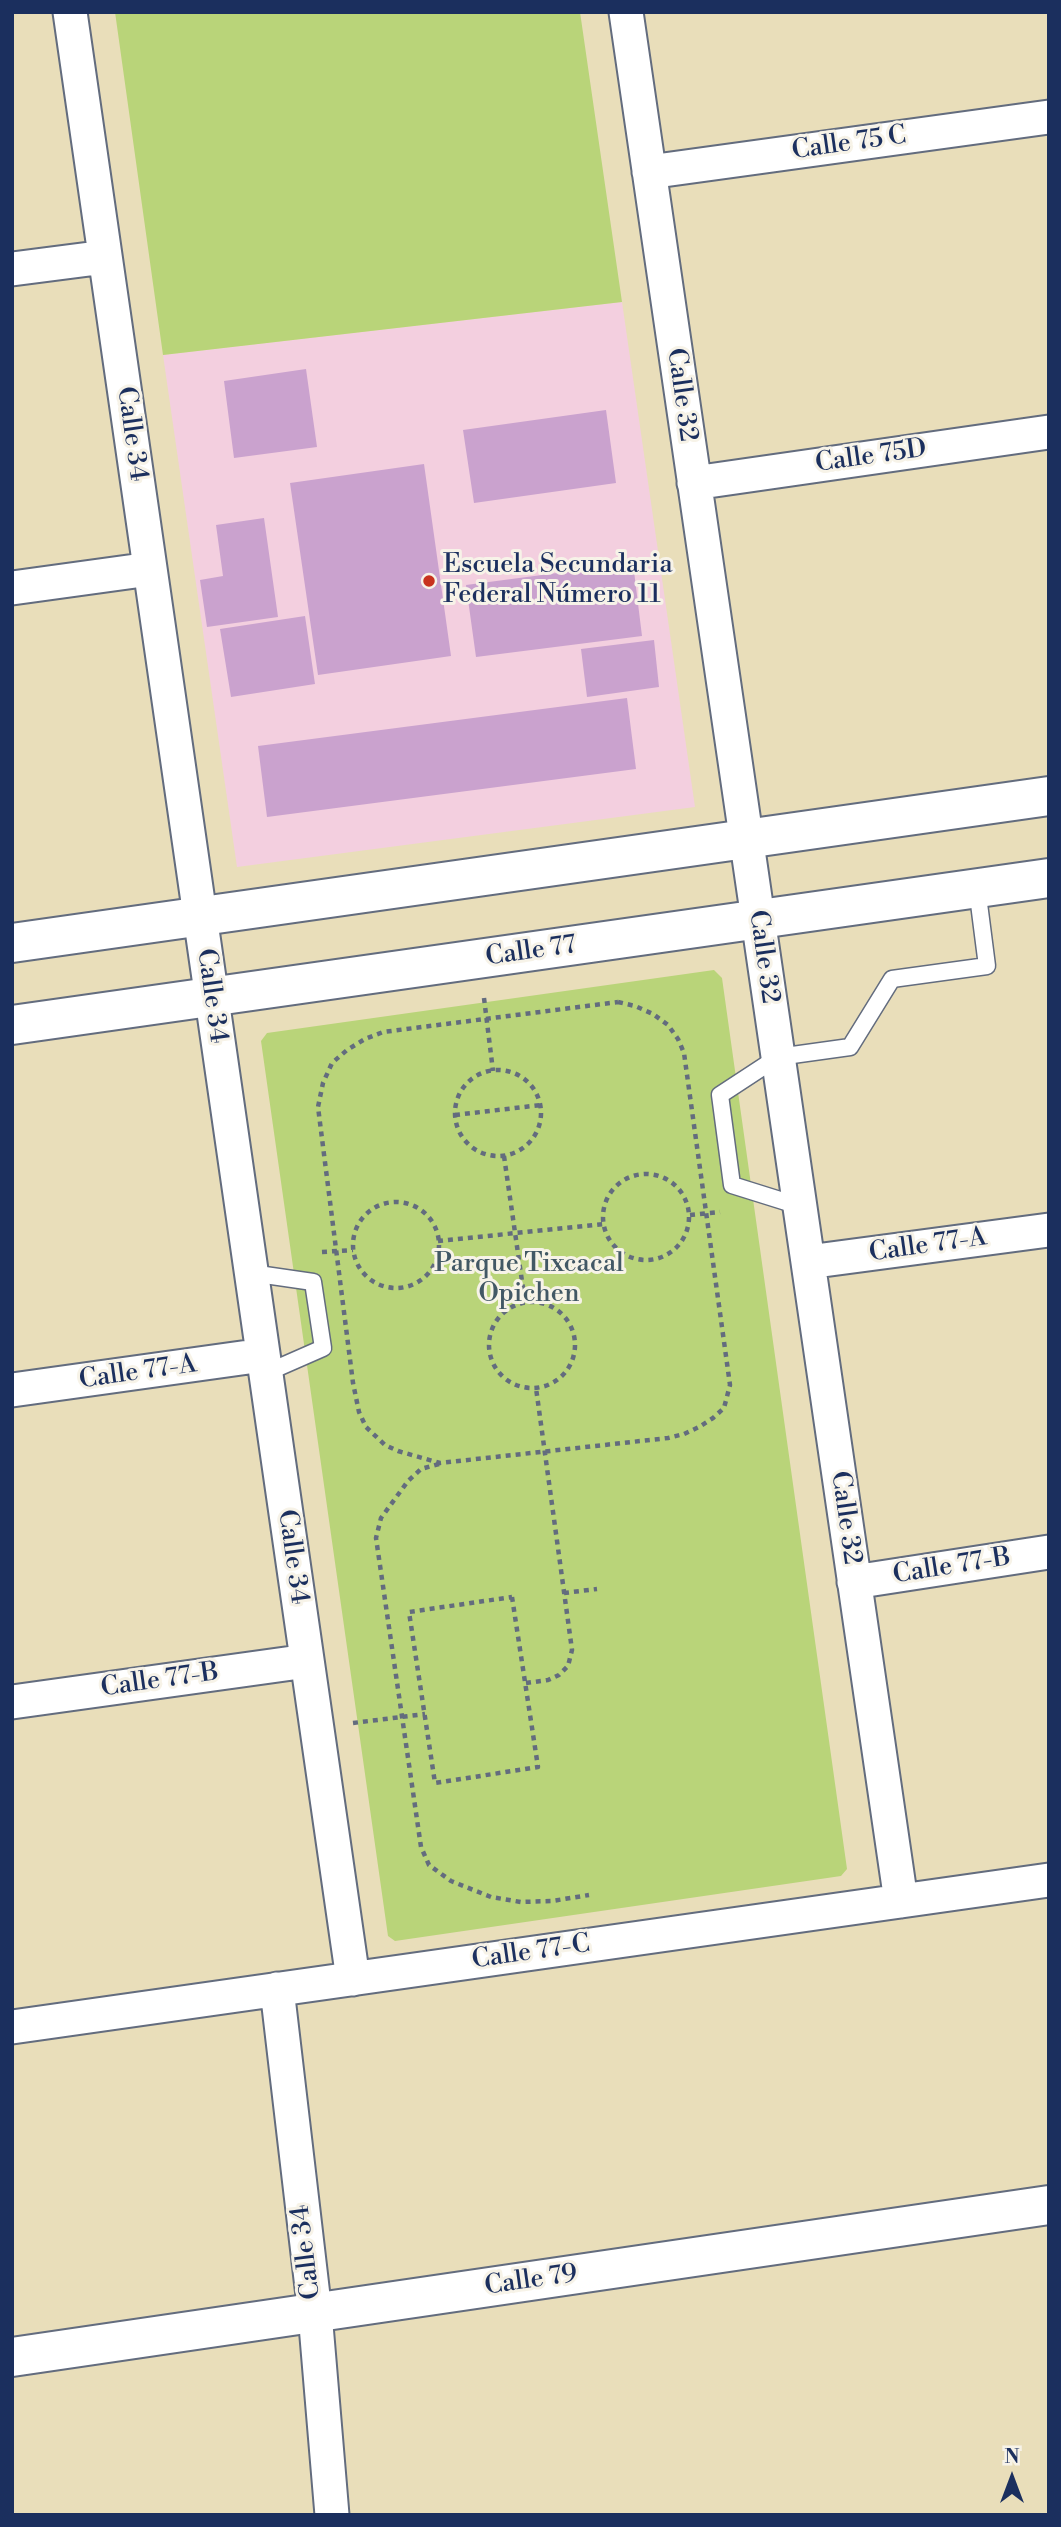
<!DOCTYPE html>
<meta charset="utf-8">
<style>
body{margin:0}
#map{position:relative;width:1061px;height:2527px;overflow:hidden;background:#e9deba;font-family:"Libre Bodoni",serif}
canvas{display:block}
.frame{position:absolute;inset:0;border:14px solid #1b2f5e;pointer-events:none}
.north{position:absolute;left:977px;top:2443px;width:70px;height:70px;-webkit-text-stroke:5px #f7f3e8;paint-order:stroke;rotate:0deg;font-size:19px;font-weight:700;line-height:28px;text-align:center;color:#1b2f5e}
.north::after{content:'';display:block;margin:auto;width:24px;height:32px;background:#1b2f5e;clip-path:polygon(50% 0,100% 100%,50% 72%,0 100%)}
</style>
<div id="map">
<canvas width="1061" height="2527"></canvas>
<div class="frame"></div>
<div class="north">N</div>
</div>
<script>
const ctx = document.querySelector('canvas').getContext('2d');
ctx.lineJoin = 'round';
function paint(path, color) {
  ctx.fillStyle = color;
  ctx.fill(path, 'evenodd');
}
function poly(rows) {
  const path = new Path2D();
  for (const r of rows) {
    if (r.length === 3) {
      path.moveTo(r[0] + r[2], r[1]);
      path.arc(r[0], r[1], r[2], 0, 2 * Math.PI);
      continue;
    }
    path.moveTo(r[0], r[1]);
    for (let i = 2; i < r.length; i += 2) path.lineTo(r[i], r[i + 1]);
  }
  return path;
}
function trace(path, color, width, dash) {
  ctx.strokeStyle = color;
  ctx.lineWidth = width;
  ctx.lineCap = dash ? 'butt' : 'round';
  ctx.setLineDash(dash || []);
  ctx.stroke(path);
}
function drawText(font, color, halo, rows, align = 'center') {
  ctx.font = font + ' "Libre Bodoni",serif';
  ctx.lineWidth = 6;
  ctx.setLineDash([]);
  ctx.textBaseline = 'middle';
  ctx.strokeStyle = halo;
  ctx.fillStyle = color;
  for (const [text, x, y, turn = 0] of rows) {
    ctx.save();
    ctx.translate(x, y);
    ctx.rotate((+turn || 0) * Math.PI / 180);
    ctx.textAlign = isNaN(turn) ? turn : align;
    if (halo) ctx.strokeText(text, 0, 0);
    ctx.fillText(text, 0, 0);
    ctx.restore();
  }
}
paint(poly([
 [622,302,695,807,237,867,163,355]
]), '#f3cfdf');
paint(poly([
 [115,12,580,12,622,302,163,355],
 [714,970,722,978,847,1869,841,1876,395,1941,388,1936,261,1041,267,1033]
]), '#b9d479');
paint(poly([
 [306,369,317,447,234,458,224,381],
 [606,410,616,483,474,503,463,430],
 [424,464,451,656,318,675,290,483],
 [264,518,278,617,207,627,200,580,223,576,216,525],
 [633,563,642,636,476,657,466,585],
 [305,616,315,684,231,697,220,629],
 [654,640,659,687,587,697,581,649],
 [627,698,636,769,267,817,258,746]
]), '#caa2ce');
const service = poly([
 [799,1206,732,1185,720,1095,778,1057,850,1047,892,979,987,966,977,888],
 [251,1273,313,1282,323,1348,266,1373]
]);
const minor = poly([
 [70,12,353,1979],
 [626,12,901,1901],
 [649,172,1049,117],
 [12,269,105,257],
 [694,483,1049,432],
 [12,588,150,569],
 [808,1262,1049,1230],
 [12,1390,263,1355],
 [854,1582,1049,1552],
 [12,1702,307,1661],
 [277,1989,315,2313,332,2515],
 [12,2027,1049,1880]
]);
const tertiary = poly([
 [12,943,1049,796],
 [12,1025,1049,878],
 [12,2357,1049,2205]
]);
trace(service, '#636c7e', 19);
trace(minor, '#636c7e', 37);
trace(tertiary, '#636c7e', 42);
trace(poly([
 [484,998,493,1071],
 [618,1002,635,1006,653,1014,668,1025,678,1039,684,1053,730,1385,724,1408,713,1418,699,1427,684,1434,668,1438,440,1463,398,1451,385,1445,366,1427,359,1412,353,1383,318,1107,323,1083,332,1063,347,1050,365,1039,383,1032,618,1002],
 [498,1113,43],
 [455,1115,541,1105],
 [504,1156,525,1302],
 [646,1217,43],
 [396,1245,43],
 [690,1215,720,1212],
 [438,1241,604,1224],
 [322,1252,353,1250],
 [532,1345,43],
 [439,1464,421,1469,408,1481,381,1518,376,1538,421,1847,429,1865,451,1881,491,1897,521,1902,552,1901,589,1895],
 [564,1593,597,1589],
 [512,1597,538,1767,435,1783,409,1612,512,1597],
 [526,1683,548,1680,559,1675,568,1666,572,1650,536,1388],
 [353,1723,425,1714]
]), '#636c7e', 4.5, [5, 5]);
trace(service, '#fff', 16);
trace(minor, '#fff', 33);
trace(tertiary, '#fff', 38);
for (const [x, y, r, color] of [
 [429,581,7,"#c8321e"]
]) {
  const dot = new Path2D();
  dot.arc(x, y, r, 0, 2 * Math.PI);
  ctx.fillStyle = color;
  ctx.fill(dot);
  trace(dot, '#f7f3e8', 2.5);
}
drawText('26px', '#1b2f5e', '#f7f3e8', [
 ["Calle 75 C",849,144,-8],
 ["Calle 32",681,395,82],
 ["Calle 34",131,434,82],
 ["Calle 75D",871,457,-8],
 ["Calle 77",531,952,-8],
 ["Calle 32",763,957,82],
 ["Calle 34",211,996,82],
 ["Calle 77-A",928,1246,-8],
 ["Calle 77-A",138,1373,-8],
 ["Calle 32",845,1518,82],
 ["Calle 34",292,1557,82],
 ["Calle 77-B",952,1567,-9],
 ["Calle 77-B",160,1681,-8],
 ["Calle 77-C",531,1953,-8],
 ["Calle 34",307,2252,-97],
 ["Calle 79",531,2281,-8]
]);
drawText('26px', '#1b2f5e', '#f7f3e8', [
 ["Escuela Secundaria",443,566],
 ["Federal Número 11",443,596]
], 'left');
drawText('26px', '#425865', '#f7f3e8', [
 ["Parque Tixcacal",529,1265],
 ["Opichen",529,1295]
]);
</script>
